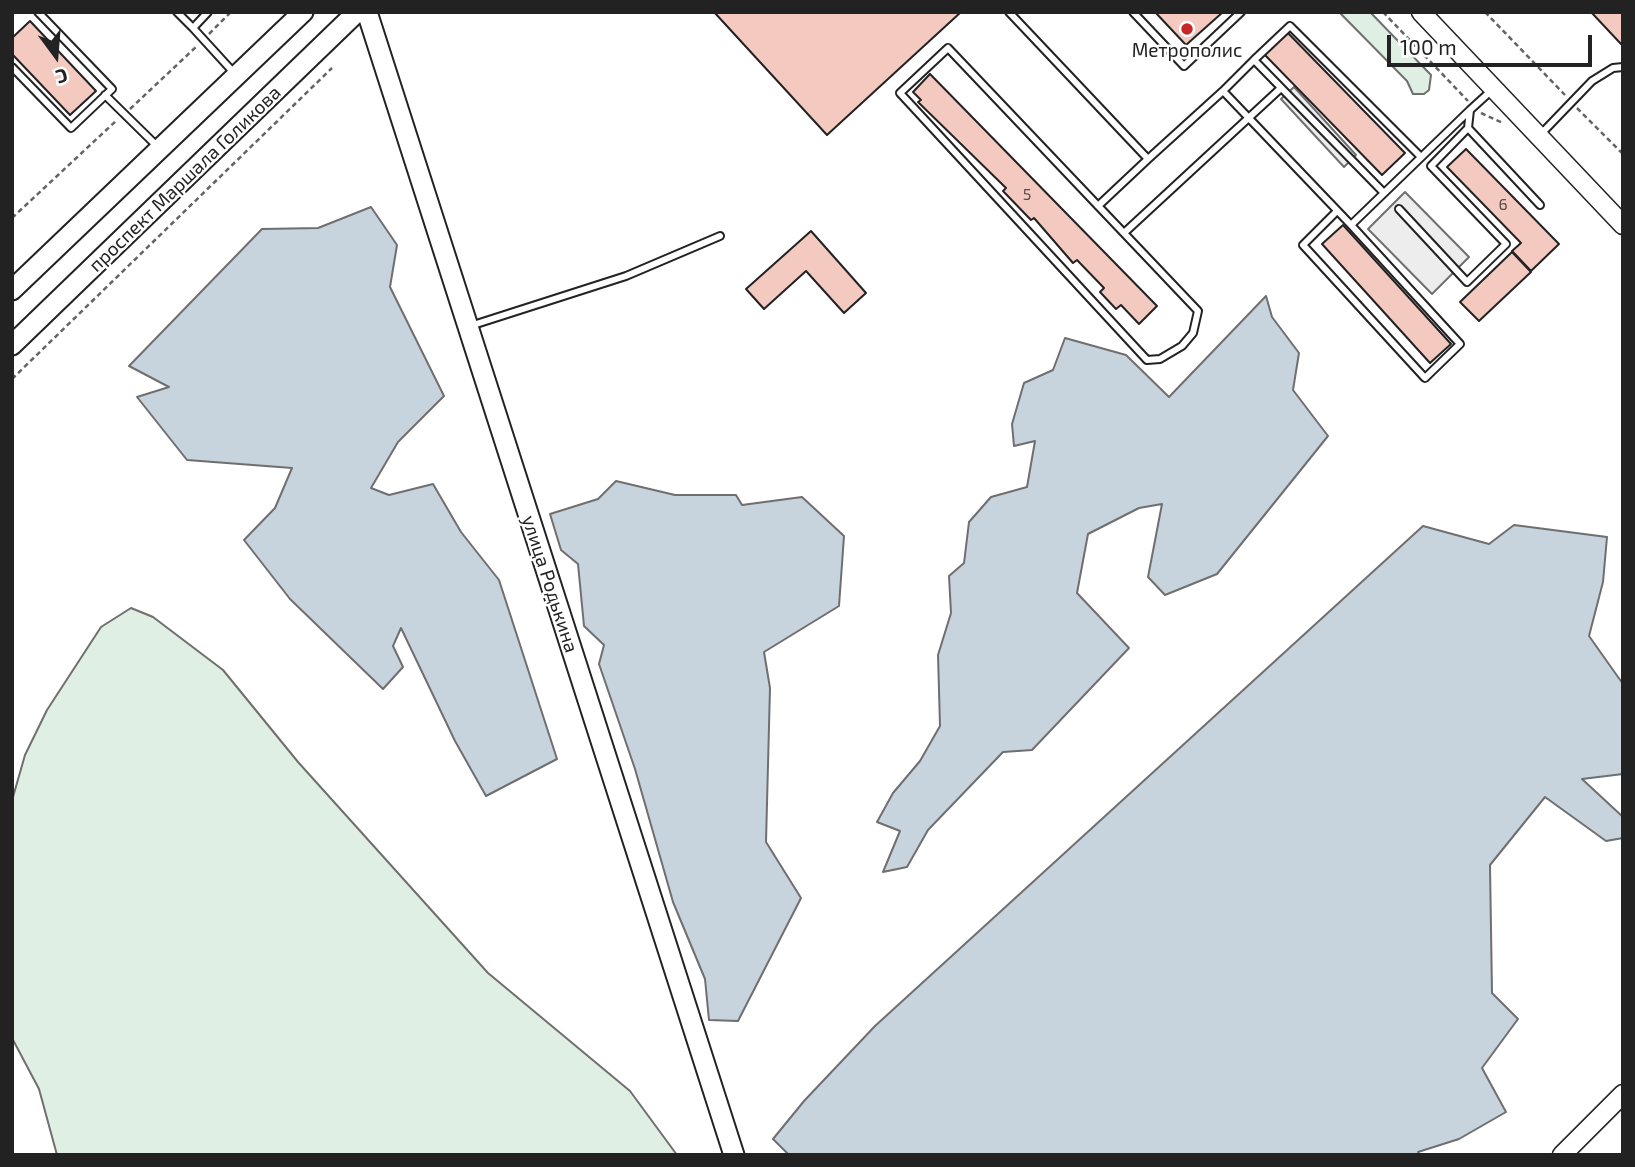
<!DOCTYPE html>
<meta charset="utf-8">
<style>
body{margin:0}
#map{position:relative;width:1635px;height:1167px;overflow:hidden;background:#fff;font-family:"Exo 2",sans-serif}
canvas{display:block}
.frame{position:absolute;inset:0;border:14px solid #222;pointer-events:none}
.north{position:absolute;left:21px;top:21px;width:70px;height:70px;-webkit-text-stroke:5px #fff;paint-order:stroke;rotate:164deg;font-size:19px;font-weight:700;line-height:28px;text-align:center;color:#222}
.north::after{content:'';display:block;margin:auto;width:24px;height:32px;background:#222;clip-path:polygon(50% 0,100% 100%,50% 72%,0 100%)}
.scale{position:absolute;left:1387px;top:35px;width:205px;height:32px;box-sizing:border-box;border:4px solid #222;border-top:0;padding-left:9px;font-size:21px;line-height:24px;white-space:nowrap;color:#222;-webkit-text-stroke:5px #fff;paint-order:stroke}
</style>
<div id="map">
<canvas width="1635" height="1167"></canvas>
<div class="frame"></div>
<div class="north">С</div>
<div class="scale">100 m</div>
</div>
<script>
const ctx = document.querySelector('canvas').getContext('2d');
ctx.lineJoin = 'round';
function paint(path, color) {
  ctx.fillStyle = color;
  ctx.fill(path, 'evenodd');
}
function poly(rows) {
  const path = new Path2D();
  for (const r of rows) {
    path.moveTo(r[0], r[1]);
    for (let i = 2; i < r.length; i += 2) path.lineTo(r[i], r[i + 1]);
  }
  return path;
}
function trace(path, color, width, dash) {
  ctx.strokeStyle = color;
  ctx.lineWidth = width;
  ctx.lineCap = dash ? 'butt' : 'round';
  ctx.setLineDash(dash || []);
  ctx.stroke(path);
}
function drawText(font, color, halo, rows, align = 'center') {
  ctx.font = font + ' "Exo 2",sans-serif';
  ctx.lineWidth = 5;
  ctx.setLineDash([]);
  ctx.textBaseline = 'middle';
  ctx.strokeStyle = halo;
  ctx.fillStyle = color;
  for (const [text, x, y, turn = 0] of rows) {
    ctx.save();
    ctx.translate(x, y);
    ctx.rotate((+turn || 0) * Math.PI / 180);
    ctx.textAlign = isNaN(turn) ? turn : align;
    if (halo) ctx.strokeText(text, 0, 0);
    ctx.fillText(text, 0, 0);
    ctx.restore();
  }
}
const green = poly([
 [1339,12,1370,12,1431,75,1429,90,1424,94,1413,94,1407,81,1339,12],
 [131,608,153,617,223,670,298,762,488,973,630,1091,677,1155,57,1155,39,1089,12,1038,13,797,25,755,47,710,101,627,131,608]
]);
paint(green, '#e0efe3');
trace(green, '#6f6f6f', 2);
const parking = poly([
 [1294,87,1356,155,1344,167,1281,99,1294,87],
 [1405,192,1469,257,1432,294,1368,229,1405,192]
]);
paint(parking, '#ededed');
trace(parking, '#6f6f6f', 2);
const water = poly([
 [371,207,397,245,390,287,444,396,398,442,371,488,389,495,433,484,461,532,499,580,557,759,486,796,455,741,401,628,393,646,403,667,383,689,290,599,244,540,275,508,292,468,187,460,137,397,169,387,129,366,262,229,318,228,371,207],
 [1266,296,1272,317,1299,353,1293,390,1328,436,1217,574,1165,595,1148,577,1162,504,1139,508,1088,534,1077,593,1129,648,1032,750,1003,752,928,830,907,867,883,872,900,831,877,822,893,793,920,761,940,726,938,655,951,613,949,576,964,563,969,522,991,497,1027,487,1035,441,1014,446,1012,424,1024,383,1053,370,1065,338,1126,355,1169,397,1266,296],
 [616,481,675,495,736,495,742,505,802,497,844,536,839,606,764,652,770,688,766,842,801,898,738,1021,709,1020,705,979,673,902,635,769,599,664,604,645,584,626,578,564,561,550,550,514,598,499,616,481],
 [1514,525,1607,537,1603,582,1589,636,1623,684,1623,774,1582,779,1623,817,1623,838,1606,841,1545,797,1490,865,1492,993,1518,1019,1482,1068,1506,1112,1459,1139,1418,1152,1419,1155,789,1155,773,1139,804,1101,875,1026,1423,526,1489,544,1514,525]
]);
paint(water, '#c7d3dd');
trace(water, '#6f6f6f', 2);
const building = poly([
 [714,12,961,12,827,135,714,12],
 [1155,12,1223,12,1186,45,1155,12],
 [1591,12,1623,12,1623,42,1621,44,1591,12],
 [30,21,96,91,70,115,12,54,12,38,30,21],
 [1286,31,1405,153,1382,175,1263,53,1286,31],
 [930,74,1157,306,1139,324,1121,305,1116,309,1100,292,1104,288,1077,260,1073,263,1034,218,1031,220,1003,191,1006,188,918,102,921,100,913,92,930,74],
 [1466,149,1559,244,1531,271,1512,251,1521,243,1447,167,1466,149],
 [1343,225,1451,344,1430,363,1322,244,1343,225],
 [811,231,866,293,844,313,806,271,764,309,746,289,811,231],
 [1512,252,1531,272,1479,321,1460,302,1512,252]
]);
paint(building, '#f3c9c0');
trace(building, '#222', 2);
const lane = poly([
 [177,12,193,28,208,12],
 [1009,12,1148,159,1098,206],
 [1133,12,1184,66,1241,12],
 [193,28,235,74],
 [948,48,1198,311,1193,333,1182,346,1160,359,1147,360,900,93,948,48],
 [1254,60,1223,91,1351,225,1460,344,1425,378,1303,245,1337,211],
 [12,67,71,128,112,89,38,12],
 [105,95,159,148],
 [1468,128,1540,205],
 [1540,135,1592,81,1613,68,1623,67],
 [1148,159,1223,91],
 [1384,193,1254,60,1290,26,1421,157],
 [1399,209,1467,282,1506,244,1431,166,1468,128,1470,110,1492,90],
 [1351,225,1470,110],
 [1124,233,1281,88],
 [470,326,626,276,720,236]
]);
const secondary = poly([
 [1421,12,1623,225],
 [1562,1155,1623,1094]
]);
const primary = poly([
 [367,12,734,1155],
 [12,290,303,12],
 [12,345,357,12]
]);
trace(lane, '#222', 10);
trace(secondary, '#222', 21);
trace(primary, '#222', 23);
trace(poly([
 [1383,12,1468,101],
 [1485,12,1565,95],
 [209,34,231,12],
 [1577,108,1623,154],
 [130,109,197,46],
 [1481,113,1503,123],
 [12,218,117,120],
 [12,379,332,68]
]), '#646464', 2.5, [5, 3.5]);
trace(lane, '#fff', 6);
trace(secondary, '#fff', 18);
trace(primary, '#fff', 19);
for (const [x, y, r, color] of [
 [1187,29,7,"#c62828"]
]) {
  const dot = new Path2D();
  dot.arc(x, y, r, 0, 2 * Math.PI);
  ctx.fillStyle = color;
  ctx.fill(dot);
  trace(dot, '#fff', 2.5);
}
drawText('16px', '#564c4a', null, [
 ["5",1027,195],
 ["6",1503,205]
]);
drawText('19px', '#222', '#fff', [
 ["Метрополис",1187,51]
]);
drawText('19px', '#222', '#fff', [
 ["проспект Маршала Голикова",185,179,-44],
 ["улица Родькина",550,584,72]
]);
</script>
